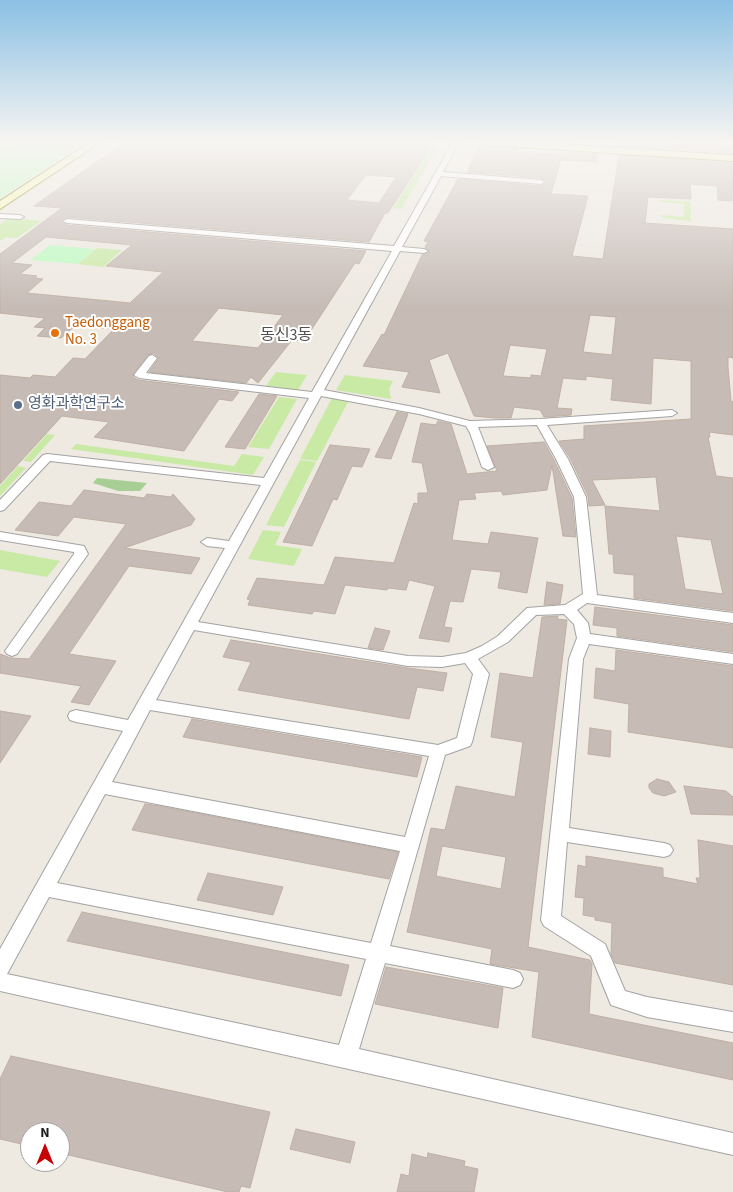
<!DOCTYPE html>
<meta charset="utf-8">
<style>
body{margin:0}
#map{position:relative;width:733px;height:1192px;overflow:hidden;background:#eee9e1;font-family:"Source Sans 3",sans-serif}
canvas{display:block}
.north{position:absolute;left:20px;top:1122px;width:50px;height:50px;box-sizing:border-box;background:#fff;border:1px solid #a4a4a4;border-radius:50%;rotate:0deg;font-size:14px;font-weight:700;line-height:20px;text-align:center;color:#1c1c1c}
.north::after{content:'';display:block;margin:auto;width:18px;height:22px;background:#c80006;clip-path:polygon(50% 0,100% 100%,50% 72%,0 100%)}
</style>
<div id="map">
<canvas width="733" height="1192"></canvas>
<div class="north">N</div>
</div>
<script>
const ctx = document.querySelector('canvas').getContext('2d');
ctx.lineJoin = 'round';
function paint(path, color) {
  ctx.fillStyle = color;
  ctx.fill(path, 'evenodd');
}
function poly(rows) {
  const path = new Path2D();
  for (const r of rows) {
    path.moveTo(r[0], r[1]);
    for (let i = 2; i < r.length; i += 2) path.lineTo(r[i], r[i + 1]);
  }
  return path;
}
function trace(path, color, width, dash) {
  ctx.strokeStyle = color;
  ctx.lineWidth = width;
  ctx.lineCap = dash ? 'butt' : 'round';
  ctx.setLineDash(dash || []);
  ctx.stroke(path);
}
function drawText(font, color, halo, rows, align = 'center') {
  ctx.font = font + ' "Source Sans 3","Noto Sans KR",sans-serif';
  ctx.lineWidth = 4;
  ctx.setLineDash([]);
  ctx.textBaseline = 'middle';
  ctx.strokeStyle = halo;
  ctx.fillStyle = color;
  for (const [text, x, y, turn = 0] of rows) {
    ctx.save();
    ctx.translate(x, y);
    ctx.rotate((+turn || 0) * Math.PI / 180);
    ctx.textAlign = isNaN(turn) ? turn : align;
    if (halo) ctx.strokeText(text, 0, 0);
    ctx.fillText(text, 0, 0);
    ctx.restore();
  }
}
paint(poly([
 [432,147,439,147,401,209,393,208],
 [661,200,691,202,691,221,662,218,662,215,684,217,684,204,661,202],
 [14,218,41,221,17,238,6,237,0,241,0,224,7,219],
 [97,248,122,250,103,267,78,264],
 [276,372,307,375,298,390,266,386],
 [345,375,393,381,389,389,391,399,336,390],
 [279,397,297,399,269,449,248,447],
 [332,398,349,400,317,461,300,459],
 [47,434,55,435,31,462,23,461],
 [76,444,234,466,242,454,264,457,253,475,71,449],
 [300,460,316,462,284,527,266,525],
 [18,466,26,468,0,496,0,486],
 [263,530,281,532,275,545,302,549,294,566,248,559],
 [0,550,60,561,47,577,0,569]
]), '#c9eaa5');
paint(poly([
 [97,478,147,483,140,491,118,491,93,483]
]), '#a7cf95');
paint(poly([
 [0,142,85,142,0,198],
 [50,245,95,249,78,264,31,260]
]), '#bcfbbf');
paint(poly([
 [21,142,71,142,50,149,27,149,15,147]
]), '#a0d1dd');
const building = poly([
 [125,142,403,142,433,144,388,213,385,213,369,242,67,217,62,219,61,222,67,225,366,251,359,264,355,263,304,341,292,340,258,383,251,377,246,383,149,372,159,358,153,353,148,355,133,374,133,377,138,380,239,392,232,401,219,399,184,451,94,437,109,422,62,416,0,484,0,375,30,378,33,375,55,377,73,358,85,359,114,329,75,326,61,338,37,336,45,328,34,327,45,318,0,313,0,254,62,208,34,206,125,142],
 [366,175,396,177,379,203,347,200,366,175],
 [46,237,132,245,106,266,163,272,130,303,27,293,43,279,35,278,37,276,20,274,32,265,12,263,46,237],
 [219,308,283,315,258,348,192,341,219,308],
 [621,142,682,145,682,142,718,142,719,147,733,148,733,153,620,146,621,142],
 [479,146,518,149,517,152,562,155,551,194,588,196,572,256,603,259,619,155,733,163,732,201,718,200,717,186,690,184,691,199,648,197,645,223,733,229,733,358,728,357,728,367,731,401,733,402,733,435,709,432,710,437,708,437,716,476,733,478,733,611,634,598,634,575,614,573,613,554,609,554,605,506,660,511,656,477,592,480,605,505,589,506,588,496,570,458,559,441,584,439,584,426,691,419,691,361,653,358,651,404,611,400,613,379,586,376,586,380,563,378,557,408,572,409,571,415,544,417,540,410,514,407,511,418,495,418,474,416,448,353,429,360,440,393,402,387,409,372,363,366,382,334,384,335,422,255,430,252,425,247,428,242,424,241,458,179,541,186,546,183,541,178,467,172,479,146],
 [590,315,616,317,612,355,583,352,590,315],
 [510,345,547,349,541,376,531,375,531,378,503,376,510,345],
 [676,536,711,540,723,594,685,589,676,536],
 [562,152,598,154,596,162,560,160,562,152],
 [259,394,277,396,245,449,225,447,259,394],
 [397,412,408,414,391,459,375,457,397,412],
 [438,421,451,424,467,474,497,471,487,446,544,442,554,460,572,498,576,537,563,536,552,465,547,490,503,495,501,491,474,493,476,499,459,500,452,540,488,544,491,532,538,538,527,593,498,588,501,572,471,569,463,602,450,601,444,627,452,628,449,642,419,638,435,586,409,580,406,590,388,588,387,590,345,585,335,614,314,611,312,614,248,605,250,600,247,599,257,578,324,585,335,557,394,563,414,503,418,504,418,493,428,493,422,463,412,462,421,423,436,425,438,421],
 [330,445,370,449,362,467,352,466,337,500,333,499,312,546,283,542,330,445],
 [84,490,144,498,147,494,171,497,173,494,195,519,191,525,124,548,200,558,191,574,129,566,69,654,116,661,89,705,71,702,81,686,0,673,0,654,11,658,29,659,126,524,74,517,58,536,15,530,39,502,71,506,84,490],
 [547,582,563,585,560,604,544,605,547,582],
 [595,607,733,625,733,652,617,636,617,628,593,625,595,607],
 [558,616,557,619,567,620,528,947,590,960,592,964,589,1014,733,1043,733,1080,532,1037,539,972,490,964,492,949,407,932,431,828,445,830,456,786,515,797,523,742,491,737,500,673,533,678,542,617,558,616],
 [442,846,506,857,501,889,436,876,442,846],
 [375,628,390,631,383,650,368,648,375,628],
 [231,640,408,668,447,673,443,691,417,687,409,719,238,690,251,662,223,657,231,640],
 [616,650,733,666,733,748,628,732,629,704,594,698,596,668,615,671,616,650],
 [0,711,31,716,0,763,0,711],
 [192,719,422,757,417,777,183,737,192,719],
 [590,728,611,731,610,757,588,754,590,728],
 [657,779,669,782,676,792,664,796,653,793,649,788,649,784,657,779],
 [684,786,726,791,733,797,733,815,691,814,684,786],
 [145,804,159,806,398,852,389,879,132,830,145,804],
 [698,840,733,846,733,985,615,963,611,954,612,923,595,920,595,917,583,915,584,898,575,897,578,865,586,867,586,856,663,868,663,877,698,884,696,878,700,878,698,840],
 [208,873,283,887,273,915,197,900,208,873],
 [82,912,349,965,341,996,67,941,82,912],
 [386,967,503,988,498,1028,375,1004,386,967],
 [11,1056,270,1112,250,1188,241,1186,239,1192,228,1192,60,1153,60,1132,30,1132,30,1146,0,1139,0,1079,11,1056],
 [296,1129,355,1142,350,1163,290,1149,296,1129],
 [428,1153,465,1161,464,1166,478,1169,474,1192,397,1192,401,1174,409,1176,412,1154,427,1158,428,1153]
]);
paint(building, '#c6bbb5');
trace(building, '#c0afa3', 1);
const street = poly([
 [453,142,459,142,443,172,541,180,544,182,541,184,441,176,402,247,424,249,428,251,424,253,400,251,324,390,419,408,470,421,540,419,672,410,677,413,672,416,547,425,568,459,586,497,597,595,733,613,733,623,587,603,577,610,588,623,590,634,733,654,733,664,589,644,583,659,569,828,664,843,670,845,673,850,670,855,664,857,567,842,561,916,605,944,625,991,647,997,733,1012,733,1032,647,1017,611,1005,591,956,544,926,541,920,569,659,577,638,574,624,564,614,536,615,508,642,478,659,489,674,472,742,470,746,445,755,390,946,513,970,520,973,523,979,520,985,513,988,385,963,359,1049,733,1133,733,1155,0,991,0,949,123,731,76,722,70,720,68,716,70,712,76,710,128,720,225,548,207,546,201,542,207,538,229,541,261,485,50,461,4,510,0,511,0,500,43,455,47,454,264,478,309,398,139,378,134,375,149,356,152,355,157,358,146,373,312,392,392,251,67,223,63,221,67,219,394,246,453,142],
 [321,396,419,414,466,426,470,433,482,467,488,470,494,467,478,427,537,425,556,459,574,497,583,594,565,605,527,608,498,636,482,646,466,653,442,657,408,656,198,622,321,396],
 [194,630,408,666,442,667,465,663,473,674,457,738,438,745,156,700,194,630],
 [150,710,429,756,405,837,112,782,150,710],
 [105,794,400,851,371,943,57,883,105,794],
 [49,897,366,959,339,1045,7,974,49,897],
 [0,214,20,215,24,217,20,219,0,218,0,214],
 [0,532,84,546,88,554,17,654,12,656,7,654,5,651,74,554,74,552,0,540,0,532]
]);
const secondary = poly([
 [90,142,101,142,0,209,0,201,90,142],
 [481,142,526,142,733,155,733,161,486,145,481,142]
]);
trace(street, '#a3a3a3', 2);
trace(secondary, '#6c7502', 2);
paint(street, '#fff');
paint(secondary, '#fafbb2');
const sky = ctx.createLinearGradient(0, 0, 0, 309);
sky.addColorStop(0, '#8bc0e4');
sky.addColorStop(0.46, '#f7f5f2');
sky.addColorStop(1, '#f7f5f200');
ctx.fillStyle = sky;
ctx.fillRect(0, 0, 733, 309);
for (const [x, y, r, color] of [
 [55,333,5,"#e8710a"],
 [18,405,5,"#5c6f8a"]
]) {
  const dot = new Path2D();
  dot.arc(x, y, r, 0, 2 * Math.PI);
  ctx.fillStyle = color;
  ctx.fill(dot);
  trace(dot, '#fff', 2);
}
drawText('15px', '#c56008', '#fff', [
 ["Taedonggang",65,324],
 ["No. 3",65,341]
], 'left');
drawText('15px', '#4e5e75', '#fff', [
 ["영화과학연구소",28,405]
], 'left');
drawText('16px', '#4f4f4f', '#fff', [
 ["동신3동",286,336]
]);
</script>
